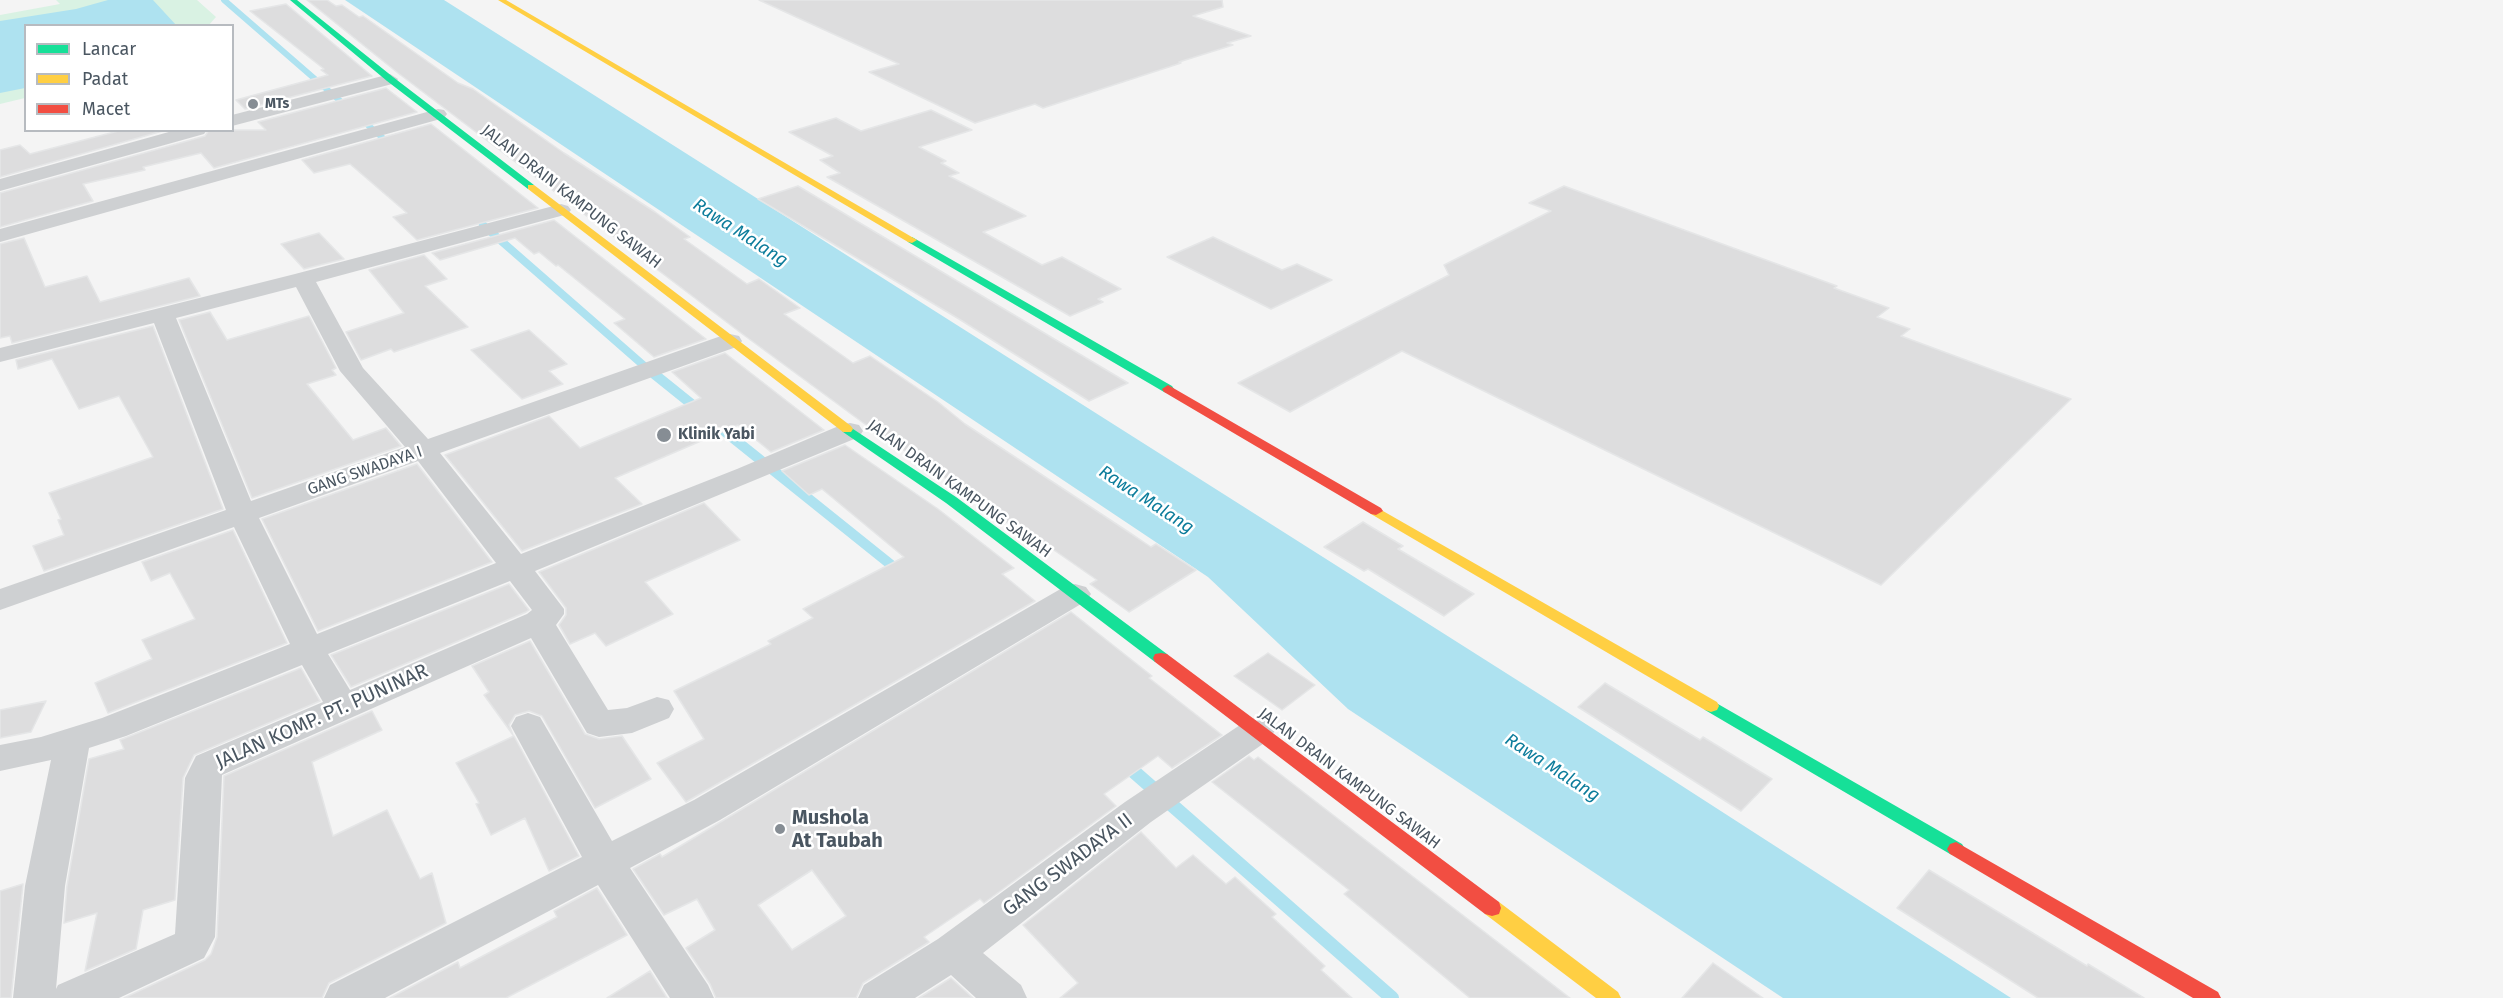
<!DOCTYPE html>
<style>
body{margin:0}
#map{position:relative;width:2503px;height:998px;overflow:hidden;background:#f4f4f4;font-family:"Fira Sans",sans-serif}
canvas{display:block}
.legend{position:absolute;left:24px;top:24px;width:210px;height:108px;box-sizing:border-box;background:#fff;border:2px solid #b7bbc0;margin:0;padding:8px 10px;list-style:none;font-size:18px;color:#4a5661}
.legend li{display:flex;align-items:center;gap:12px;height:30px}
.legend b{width:30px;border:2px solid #b7bbc0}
</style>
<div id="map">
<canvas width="2503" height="998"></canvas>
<ul class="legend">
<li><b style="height:8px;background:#16e098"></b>Lancar</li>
<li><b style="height:8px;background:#ffcf43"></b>Padat</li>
<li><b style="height:8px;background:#f24e42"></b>Macet</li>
</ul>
</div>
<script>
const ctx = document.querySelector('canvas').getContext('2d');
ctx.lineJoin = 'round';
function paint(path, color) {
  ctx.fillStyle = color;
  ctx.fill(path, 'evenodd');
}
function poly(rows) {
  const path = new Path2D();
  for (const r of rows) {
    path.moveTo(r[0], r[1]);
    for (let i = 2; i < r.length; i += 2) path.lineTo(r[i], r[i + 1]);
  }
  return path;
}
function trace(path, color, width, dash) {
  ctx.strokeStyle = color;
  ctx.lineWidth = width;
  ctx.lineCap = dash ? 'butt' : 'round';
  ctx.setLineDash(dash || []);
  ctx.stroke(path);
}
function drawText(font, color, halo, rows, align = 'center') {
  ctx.font = font + ' "Fira Sans",sans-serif';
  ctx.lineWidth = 5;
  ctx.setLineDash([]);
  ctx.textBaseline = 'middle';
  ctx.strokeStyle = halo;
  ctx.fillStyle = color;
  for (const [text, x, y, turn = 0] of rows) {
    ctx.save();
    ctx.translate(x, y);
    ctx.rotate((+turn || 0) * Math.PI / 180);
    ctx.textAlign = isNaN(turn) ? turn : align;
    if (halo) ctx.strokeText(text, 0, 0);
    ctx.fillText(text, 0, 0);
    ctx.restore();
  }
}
paint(poly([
 [56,0,197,0,216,17,208,26,26,26,25,98,0,104,0,15,60,4]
]), '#d9f2e3');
paint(poly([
 [108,0,153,0,176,25,26,26,25,88,0,93,0,21,76,9],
 [345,0,444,0,1547,699,2011,998,1783,998,1348,709,1208,577]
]), '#aee2f0');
trace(poly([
 [224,0,392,146]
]), '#aee2f0', 6);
trace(poly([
 [483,225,650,371]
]), '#aee2f0', 8);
trace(poly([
 [648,369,699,410],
 [713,422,900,572]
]), '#aee2f0', 10);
trace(poly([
 [1124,763,1392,998]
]), '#aee2f0', 14);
const building = poly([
 [307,0,327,0,336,6,342,5,359,17,363,16,458,83,473,89,564,153,655,212,690,237,684,239,747,284,759,279,800,308,784,314,853,363,870,356,938,402,965,424,1130,533,1151,547,1156,544,1196,570,1129,612,1090,584,1097,580,1051,548,1046,551,964,491,862,422,741,333,398,73,307,0],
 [759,0,1222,0,1223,7,1193,16,1251,36,1227,43,1233,45,1179,62,1181,63,1043,108,1035,104,975,123,869,72,899,64,759,0],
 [286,4,372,76,245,109,236,100,328,75,321,70,324,69,250,11,286,4],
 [386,88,417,112,214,168,201,153,143,167,145,170,83,184,93,201,0,227,0,193,205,136,209,130,266,130,258,122,386,88],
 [931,110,972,130,919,147,946,161,941,163,959,173,949,176,1026,216,983,232,1042,265,1062,257,1121,289,1098,299,1103,302,1070,316,827,177,840,173,820,160,833,156,789,132,836,118,861,131,931,110],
 [431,124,538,208,417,240,393,217,407,213,350,164,314,173,302,160,431,124],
 [122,130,166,130,0,177,0,150,20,145,30,154,122,130],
 [798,186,1128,383,1089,401,959,319,758,199,798,186],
 [1564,186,1837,286,1834,288,1889,308,1877,317,1910,329,1901,336,2071,399,1881,585,1402,351,1290,412,1238,383,1449,275,1444,265,1551,211,1529,203,1564,186],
 [554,220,706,339,654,357,614,323,625,319,558,265,556,266,539,252,534,254,515,238,440,260,432,253,554,220],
 [319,233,344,259,304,269,281,244,319,233],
 [1213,237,1282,270,1297,264,1332,280,1271,309,1167,257,1213,237],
 [24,238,45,287,87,276,100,302,189,278,200,296,12,343,10,336,0,338,0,244,24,238],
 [424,255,447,279,425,286,468,327,394,352,391,349,361,360,346,332,404,313,369,270,424,255],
 [210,312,227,340,309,316,336,368,332,370,336,375,307,384,353,440,386,428,401,446,252,498,179,320,210,312],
 [153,326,223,509,44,571,33,546,64,535,58,520,61,519,49,493,153,457,119,396,79,409,52,359,18,369,16,360,153,326],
 [529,330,567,364,549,371,563,384,522,399,471,350,529,330],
 [725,353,824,430,771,452,738,425,615,478,642,504,522,551,445,455,549,416,580,448,701,398,672,372,725,353],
 [845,445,938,509,1014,568,1002,574,1035,601,686,802,657,763,704,739,674,691,771,644,768,641,813,618,803,609,904,557,822,489,809,495,782,471,845,445],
 [417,464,492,562,318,631,262,519,417,464],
 [704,503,740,540,645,582,673,614,606,646,595,633,570,644,559,625,566,615,566,608,539,572,704,503],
 [1363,522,1403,546,1398,549,1474,594,1444,616,1368,569,1364,571,1324,547,1363,522],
 [233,530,287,643,108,713,95,683,152,659,142,640,195,619,170,573,151,581,142,562,233,530],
 [509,584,529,610,526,612,351,687,331,655,509,584],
 [1071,612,1152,676,1149,678,1222,735,1172,768,1158,756,1104,794,1116,806,984,903,980,899,924,937,929,942,863,983,856,998,716,998,710,984,686,948,715,930,697,899,664,915,633,869,660,854,662,857,1071,612],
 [812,870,846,916,792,950,758,905,812,870],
 [530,641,585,734,599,739,622,736,651,779,595,808,542,716,529,711,515,715,509,725,513,735,484,695,489,692,472,666,530,641],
 [1268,653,1315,685,1282,710,1234,676,1268,653],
 [301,668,320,701,194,755,183,778,175,900,143,910,136,949,85,971,97,913,64,923,67,886,89,759,124,749,120,740,301,668],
 [1605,683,1700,740,1703,737,1772,779,1741,811,1578,707,1605,683],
 [46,701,31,732,0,738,0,710,46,701],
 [372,711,382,730,312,762,333,836,387,810,420,879,432,873,446,923,329,983,322,998,124,998,205,960,211,954,217,937,224,776,372,711],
 [514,736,579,856,549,871,525,818,491,835,476,804,479,803,456,763,514,736],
 [1249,756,1254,760,1258,757,1570,998,1470,998,1344,894,1349,890,1212,782,1249,756],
 [1141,832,1176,868,1193,855,1226,884,1235,877,1276,914,1272,917,1325,966,1321,970,1352,998,1060,998,1078,983,1023,925,1141,832],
 [1929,870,2087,966,2088,964,2144,998,2038,998,1897,908,1929,870],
 [23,884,11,998,0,998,0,891,23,884],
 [597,888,627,935,506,998,390,998,458,962,460,968,557,917,554,911,597,888],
 [1713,963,1763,998,1682,998,1713,963],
 [650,971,667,998,607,998,650,971],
 [951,978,973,998,919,998,951,978]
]);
paint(building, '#ddddde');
trace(building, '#e5e6e7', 1.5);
paint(poly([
 [390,74,398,79,396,83,232,126,232,115,390,74],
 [438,109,444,110,447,114,444,118,0,242,0,229,438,109],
 [176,130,207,130,204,134,0,191,0,179,176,130],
 [561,204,568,206,571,210,568,214,316,282,363,368,428,439,721,336,730,334,739,336,742,341,739,346,440,453,521,554,737,469,841,425,850,423,859,425,863,431,859,437,535,571,564,609,564,614,556,625,608,710,627,708,657,697,669,700,674,709,669,718,632,733,599,737,587,733,531,638,222,775,215,937,204,958,119,998,13,998,25,886,51,760,0,771,0,745,41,737,102,718,290,644,234,527,0,610,0,589,226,510,154,323,0,362,0,348,295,274,561,204],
 [296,287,340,371,405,447,251,501,176,318,296,287],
 [418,461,496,563,317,634,259,518,418,461],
 [510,581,532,610,527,614,350,690,328,654,510,581],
 [302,665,323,702,196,756,185,778,175,934,58,985,56,989,65,886,89,748,126,736,302,665],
 [1075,584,1086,587,1091,594,1086,601,720,820,630,868,708,985,714,998,670,998,598,885,385,998,324,998,330,985,582,857,511,726,516,717,528,713,540,717,612,841,694,800,1064,587,1075,584],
 [1258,717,1270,721,1275,730,1270,739,1151,822,983,953,1021,985,1027,998,976,998,951,975,915,998,858,998,864,985,938,939,1125,802,1246,721,1258,717]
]), '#ced0d2');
paint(poly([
 [290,0,297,0,393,77,534,185,534,189,528,189,387,81,290,0],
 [912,237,1172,386,1174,389,1168,393,1164,392,908,242,907,240,912,237],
 [847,425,956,497,1167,654,1169,658,1167,662,1155,662,946,503,843,432,841,429,843,426,847,425],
 [1711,700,1962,844,1965,849,1962,854,1956,856,1950,854,1705,710,1703,706,1705,702,1711,700]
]), '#16e098');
paint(poly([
 [498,0,506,0,917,240,912,243,908,242,498,0],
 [528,185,534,185,851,426,853,429,851,432,843,432,528,189,528,185],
 [1376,507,1717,702,1719,706,1717,710,1711,712,1705,710,1371,514,1369,511,1371,508,1376,507],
 [1492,900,1499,902,1618,992,1621,998,1596,998,1485,914,1483,908,1485,902,1492,900]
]), '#ffcf43');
paint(poly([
 [1168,385,1381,508,1383,511,1376,515,1371,514,1164,392,1162,389,1168,385],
 [1161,653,1167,654,1499,902,1501,908,1499,914,1492,916,1485,914,1155,662,1153,658,1155,654,1161,653],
 [1956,842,2218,992,2221,998,2193,998,1950,854,1947,849,1950,844,1956,842]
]), '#f24e42');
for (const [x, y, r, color] of [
 [253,104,6,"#868d94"],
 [664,435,8,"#868d94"],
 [780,829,6,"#868d94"]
]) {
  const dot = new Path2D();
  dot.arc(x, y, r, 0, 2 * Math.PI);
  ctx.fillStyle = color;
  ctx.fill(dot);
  trace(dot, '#fff', 2);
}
drawText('bold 14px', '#4a5661', '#fff', [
 ["MTs",265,104]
], 'left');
drawText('16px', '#4a5661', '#fff', [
 ["JALAN DRAIN KAMPUNG SAWAH",571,197,38],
 ["GANG SWADAYA I",365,471,-19],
 ["JALAN DRAIN KAMPUNG SAWAH",959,489,36],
 ["JALAN DRAIN KAMPUNG SAWAH",1349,779,37]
]);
drawText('bold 16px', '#4a5661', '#fff', [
 ["Klinik Yabi",678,435]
], 'left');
drawText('italic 18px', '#0c7c9b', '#fff', [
 ["Rawa Malang",740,233,33],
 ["Rawa Malang",1146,500,33],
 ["Rawa Malang",1552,768,33]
]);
drawText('20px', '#4a5661', '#fff', [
 ["JALAN KOMP. PT. PUNINAR",322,717,-24],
 ["GANG SWADAYA II",1068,865,-37]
]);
drawText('bold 20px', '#4a5661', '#fff', [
 ["Mushola",792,818],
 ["At Taubah",792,841]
], 'left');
</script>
